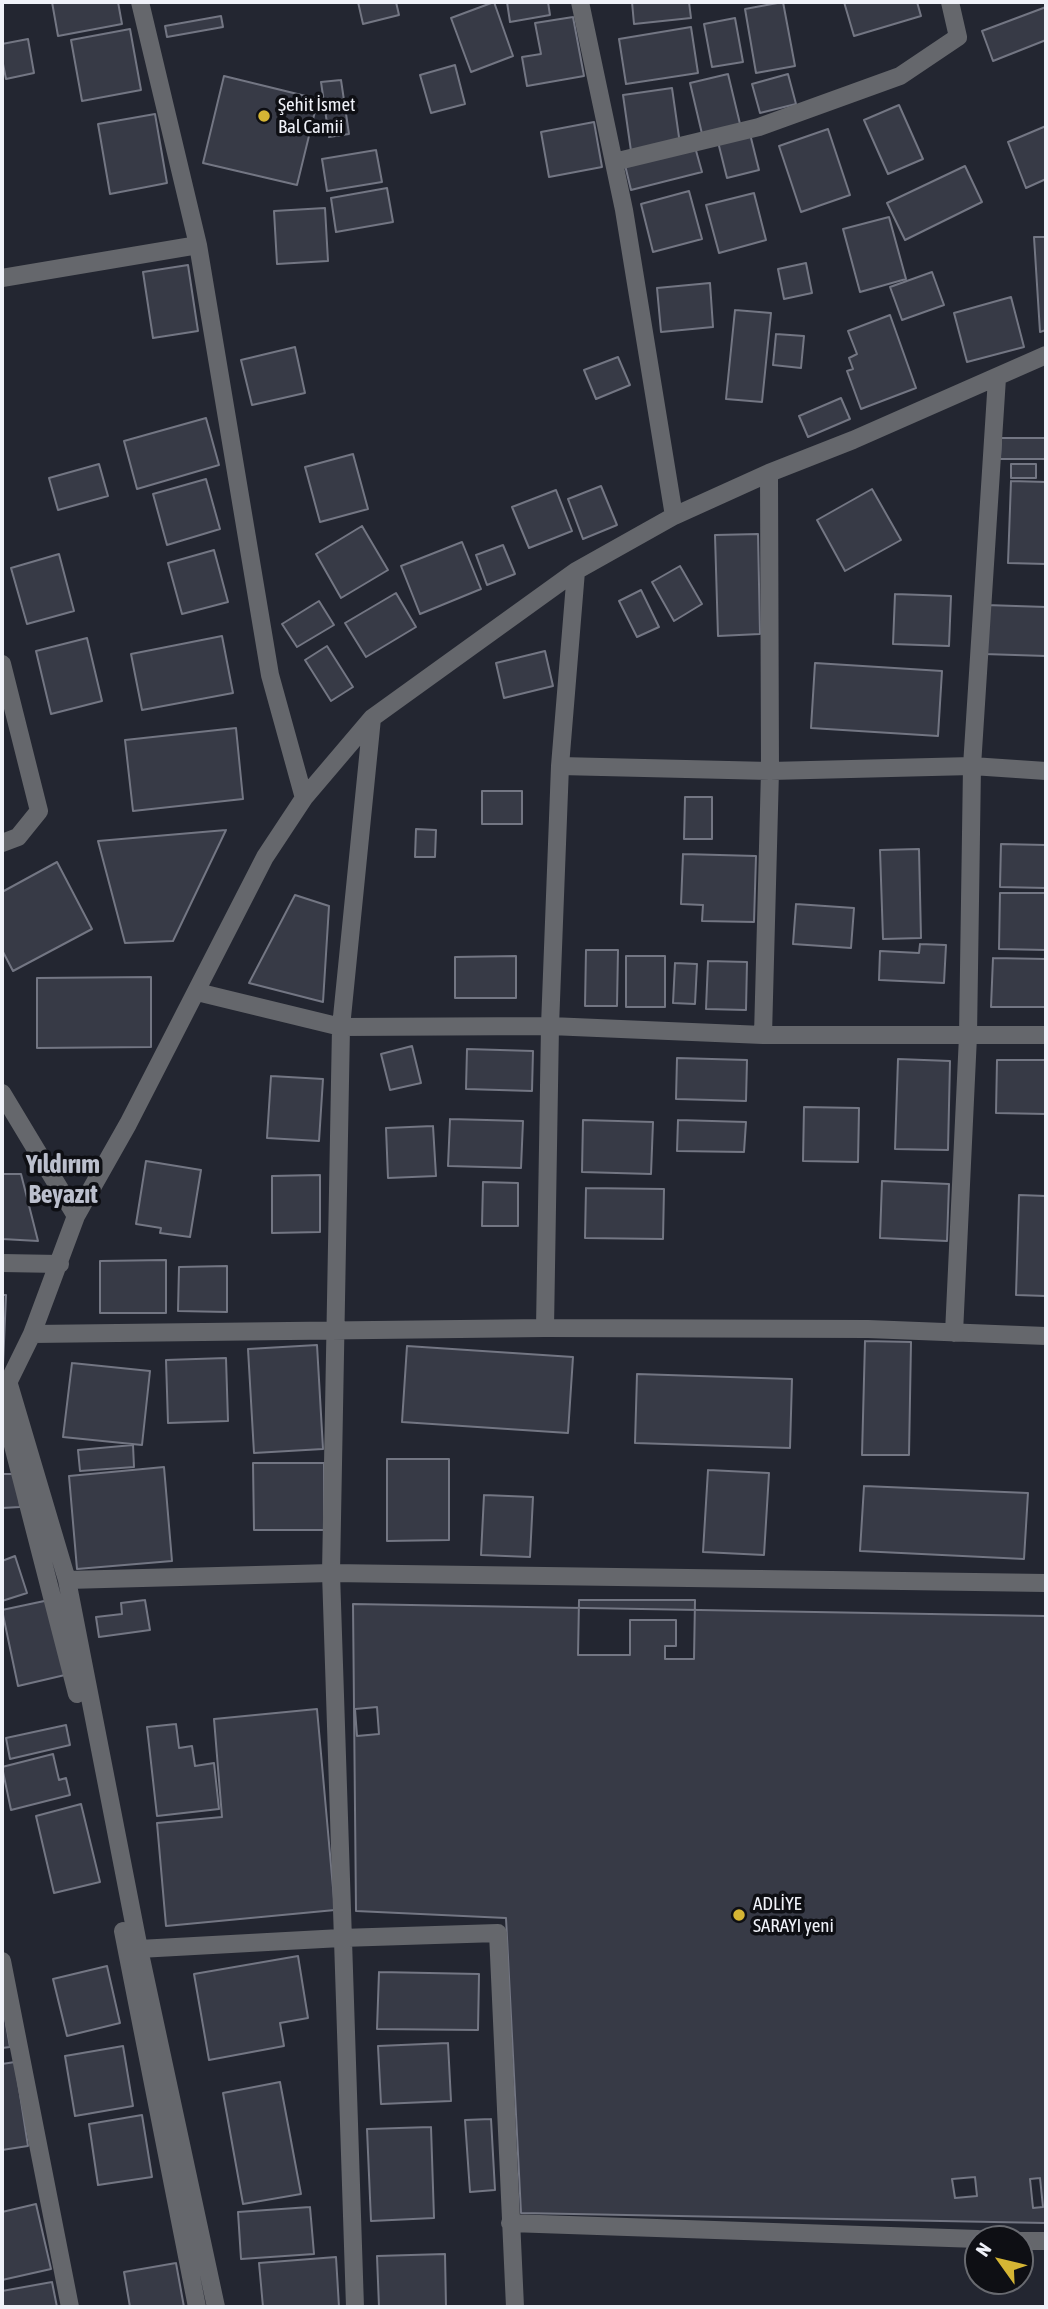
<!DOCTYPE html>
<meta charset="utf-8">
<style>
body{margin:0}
#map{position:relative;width:1048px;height:2309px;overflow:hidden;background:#232631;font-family:"Asap Condensed",sans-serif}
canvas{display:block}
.frame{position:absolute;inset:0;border:4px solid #f0f2f9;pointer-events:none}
.north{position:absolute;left:964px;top:2225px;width:70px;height:70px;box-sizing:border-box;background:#0e0f14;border:2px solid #686a70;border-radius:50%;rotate:304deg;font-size:19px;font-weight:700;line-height:28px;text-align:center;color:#f0f2f9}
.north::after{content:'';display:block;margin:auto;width:24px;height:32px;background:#d5b534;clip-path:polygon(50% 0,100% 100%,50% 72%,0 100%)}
</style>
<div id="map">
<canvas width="1048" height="2309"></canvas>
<div class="frame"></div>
<div class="north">N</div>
</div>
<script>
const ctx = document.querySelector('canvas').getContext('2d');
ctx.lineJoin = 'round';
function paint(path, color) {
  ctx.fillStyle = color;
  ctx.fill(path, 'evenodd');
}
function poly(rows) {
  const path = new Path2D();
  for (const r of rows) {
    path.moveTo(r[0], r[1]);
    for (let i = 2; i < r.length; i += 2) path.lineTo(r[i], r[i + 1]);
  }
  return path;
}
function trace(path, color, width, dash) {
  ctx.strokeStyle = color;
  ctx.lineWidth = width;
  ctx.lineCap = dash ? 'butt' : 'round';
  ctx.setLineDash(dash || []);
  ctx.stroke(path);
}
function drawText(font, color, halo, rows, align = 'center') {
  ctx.font = font + ' "Asap Condensed",sans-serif';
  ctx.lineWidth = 7;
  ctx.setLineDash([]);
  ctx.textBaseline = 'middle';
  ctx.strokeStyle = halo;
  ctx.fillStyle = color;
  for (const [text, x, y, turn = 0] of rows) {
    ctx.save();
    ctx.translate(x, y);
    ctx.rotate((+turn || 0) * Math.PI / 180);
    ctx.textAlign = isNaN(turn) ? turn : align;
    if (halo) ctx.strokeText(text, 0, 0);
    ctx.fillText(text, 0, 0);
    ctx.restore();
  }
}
const building = poly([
 [52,2,118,2,122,24,58,36,52,2],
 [358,2,396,2,399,15,363,24,358,2],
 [494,2,513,56,471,72,451,18,494,2],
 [507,2,548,2,550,15,510,22,507,2],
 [632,2,689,2,691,18,634,24,632,2],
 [783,2,795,66,756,73,745,9,783,2],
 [844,2,917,2,921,16,854,36,844,2],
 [1046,7,1046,40,993,61,982,31,1046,7],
 [221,16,223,27,167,37,165,26,221,16],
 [573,17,584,76,527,86,522,57,541,54,535,23,573,17],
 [735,18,743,62,712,67,704,24,735,18],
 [691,27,698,73,626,84,619,39,691,27],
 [130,29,141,90,82,101,71,40,130,29],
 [28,39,34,73,6,79,2,59,2,44,28,39],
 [455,65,465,104,431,113,420,75,455,65],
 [728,74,741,128,703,138,690,83,728,74],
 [788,74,796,104,760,113,752,84,788,74],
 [224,76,318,99,297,185,203,163,224,76],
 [341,80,349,134,329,137,321,82,341,80],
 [672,88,680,144,631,151,623,95,672,88],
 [899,105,923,159,888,174,864,120,899,105],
 [155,114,167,183,110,194,98,124,155,114],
 [594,122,602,167,549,177,541,132,594,122],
 [1046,126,1046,179,1026,188,1008,142,1046,126],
 [828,129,850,195,801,212,779,146,828,129],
 [750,134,759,170,727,178,718,142,750,134],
 [695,147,702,172,631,190,625,165,695,147],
 [376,150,382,182,327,191,322,159,376,150],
 [965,166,982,202,905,240,887,203,965,166],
 [387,188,393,222,336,232,331,198,387,188],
 [689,191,702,239,653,252,641,204,689,191],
 [754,193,766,240,719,253,706,205,754,193],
 [325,208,328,261,277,264,274,211,325,208],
 [889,217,906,279,860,292,843,229,889,217],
 [1034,237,1046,237,1046,330,1040,332,1034,237],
 [806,263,812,293,784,299,778,269,806,263],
 [188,265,198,331,153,338,143,272,188,265],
 [932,272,944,305,902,320,890,287,932,272],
 [710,283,713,327,661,332,657,288,710,283],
 [1011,297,1024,347,967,362,954,313,1011,297],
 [735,310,771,313,762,402,726,399,735,310],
 [890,315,916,388,861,409,847,371,853,369,849,358,857,354,848,331,890,315],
 [776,334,804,336,801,368,773,365,776,334],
 [295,347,305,393,252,405,241,360,295,347],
 [618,357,630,385,596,399,584,370,618,357],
 [841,398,850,419,808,437,799,416,841,398],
 [206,418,219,465,137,489,124,441,206,418],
 [1001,438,1046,438,1046,459,1000,459,1001,438],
 [353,454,368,509,320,522,305,467,353,454],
 [99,464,108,496,58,510,49,478,99,464],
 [1011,464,1036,464,1036,478,1011,478,1011,464],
 [206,479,220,529,167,545,153,494,206,479],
 [1011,481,1046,482,1046,564,1008,563,1011,481],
 [601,486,617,525,583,539,568,499,601,486],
 [872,489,901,540,845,571,817,520,872,489],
 [556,490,572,531,529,548,512,507,556,490],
 [362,526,388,570,341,598,316,554,362,526],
 [758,534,760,634,718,636,715,535,758,534],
 [462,542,481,589,420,614,401,566,462,542],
 [503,545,515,574,487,585,476,555,503,545],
 [214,550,228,602,182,614,168,563,214,550],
 [59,554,74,611,27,624,11,568,59,554],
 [680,566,702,604,674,621,652,582,680,566],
 [641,590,659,627,637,637,619,601,641,590],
 [396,593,416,627,366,657,345,623,396,593],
 [895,594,951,596,949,646,893,644,895,594],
 [319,601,334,625,297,647,282,624,319,601],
 [986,605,1046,607,1046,656,984,654,986,605],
 [222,636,233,693,142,710,131,654,222,636],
 [87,638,102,701,51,714,36,651,87,638],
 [327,646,353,687,331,701,305,660,327,646],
 [545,651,553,686,504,698,496,663,545,651],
 [815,663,942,671,938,736,811,728,815,663],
 [236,728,243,799,133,811,125,740,236,728],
 [482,791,522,791,522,824,482,824,482,791],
 [685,797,712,797,712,839,684,839,685,797],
 [416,829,436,830,435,857,415,857,416,829],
 [226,830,173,941,125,943,98,841,226,830],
 [1001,844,1046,845,1046,888,1000,887,1001,844],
 [919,849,921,938,883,939,880,850,919,849],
 [683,854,756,856,754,922,702,921,703,905,681,904,683,854],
 [57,862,92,929,13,971,2,950,2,892,57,862],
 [1000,893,1046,893,1046,950,999,949,1000,893],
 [295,895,329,906,323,1002,249,983,295,895],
 [796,904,854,908,851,948,793,944,796,904],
 [920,944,946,945,944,983,879,980,880,951,919,953,920,944],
 [586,950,618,950,617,1006,585,1006,586,950],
 [516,956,516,998,455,998,455,957,516,956],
 [626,956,665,956,665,1007,626,1007,626,956],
 [993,958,1046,959,1046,1007,991,1007,993,958],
 [708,961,747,962,746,1010,706,1009,708,961],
 [675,963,697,964,695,1004,673,1003,675,963],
 [151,977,151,1047,37,1048,37,978,151,977],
 [412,1046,421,1083,390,1090,381,1054,412,1046],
 [467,1049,533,1051,532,1091,466,1089,467,1049],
 [677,1058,747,1060,746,1101,676,1099,677,1058],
 [898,1059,950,1061,948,1150,895,1149,898,1059],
 [997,1060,1046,1060,1046,1114,996,1113,997,1060],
 [271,1076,323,1079,319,1141,267,1138,271,1076],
 [804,1107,859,1108,858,1162,803,1161,804,1107],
 [450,1119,523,1121,521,1168,448,1166,450,1119],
 [583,1120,653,1122,651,1174,582,1172,583,1120],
 [678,1120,746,1122,744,1152,677,1151,678,1120],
 [433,1126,436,1176,388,1178,386,1128,433,1126],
 [146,1161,201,1170,190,1237,160,1233,161,1228,136,1224,146,1161],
 [2,1174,21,1174,38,1241,2,1239,2,1174],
 [320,1175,320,1232,272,1233,272,1176,320,1175],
 [882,1181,949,1184,947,1241,880,1238,882,1181],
 [483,1182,518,1183,518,1226,482,1226,483,1182],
 [586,1188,664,1189,663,1239,585,1238,586,1188],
 [1019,1195,1046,1196,1046,1296,1016,1295,1019,1195],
 [166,1260,166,1313,100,1313,100,1261,166,1260],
 [227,1266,227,1312,178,1311,179,1267,227,1266],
 [2,1295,6,1295,3,1365,2,1365,2,1295],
 [865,1341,911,1342,909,1455,862,1455,865,1341],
 [317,1345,323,1449,254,1453,248,1349,317,1345],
 [407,1346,573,1357,568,1433,402,1422,407,1346],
 [226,1358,228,1421,168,1423,166,1360,226,1358],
 [72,1363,150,1371,142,1445,63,1437,72,1363],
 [637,1374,792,1379,790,1448,635,1443,637,1374],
 [133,1445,134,1467,80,1471,78,1450,133,1445],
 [387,1459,449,1459,449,1540,387,1541,387,1459],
 [253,1463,324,1463,324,1530,254,1530,253,1463],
 [164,1467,172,1561,77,1569,69,1476,164,1467],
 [708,1470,769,1473,764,1555,703,1552,708,1470],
 [2,1474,18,1474,20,1507,2,1508,2,1474],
 [864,1486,1028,1493,1024,1559,860,1551,864,1486],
 [484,1495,533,1497,530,1557,481,1555,484,1495],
 [15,1556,27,1593,2,1601,2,1561,15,1556],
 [49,1600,65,1675,18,1686,2,1610,49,1600],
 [145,1600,150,1630,99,1637,96,1617,122,1614,121,1603,145,1600],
 [579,1600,695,1600,694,1659,665,1659,665,1646,676,1646,676,1620,630,1620,630,1655,578,1655,579,1600],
 [353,1604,1046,1616,1046,2223,521,2213,506,1918,356,1911,353,1604],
 [377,1707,379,1734,357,1736,355,1709,377,1707],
 [317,1709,335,1910,166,1926,157,1823,222,1817,214,1719,317,1709],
 [176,1724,179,1748,192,1746,195,1766,214,1763,219,1809,157,1816,147,1727,176,1724],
 [66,1725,70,1745,10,1759,6,1738,66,1725],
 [53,1754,59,1780,66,1778,70,1795,11,1810,2,1767,53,1754],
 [81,1804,100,1882,54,1893,36,1816,81,1804],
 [298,1956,308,2018,280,2023,284,2046,209,2060,194,1974,298,1956],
 [107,1966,120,2023,67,2036,53,1979,107,1966],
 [379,1972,479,1974,478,2030,377,2029,379,1972],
 [2,2000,10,2047,2,2048,2,2000],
 [448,2043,451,2101,381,2104,378,2046,448,2043],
 [123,2046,133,2106,75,2116,65,2056,123,2046],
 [15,2062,28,2146,2,2150,2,2064,15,2062],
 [280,2082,301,2194,243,2204,223,2093,280,2082],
 [142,2115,152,2177,98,2185,89,2124,142,2115],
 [491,2119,495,2190,470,2192,465,2120,491,2119],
 [431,2127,434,2218,371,2221,367,2129,431,2127],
 [975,2177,977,2196,955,2198,952,2179,975,2177],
 [1040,2178,1043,2207,1033,2208,1030,2179,1040,2178],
 [36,2204,51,2269,2,2280,2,2212,36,2204],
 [310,2207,314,2254,241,2259,238,2212,310,2207],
 [445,2254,446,2307,379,2307,377,2256,445,2254],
 [336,2257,339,2307,263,2307,259,2263,336,2257],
 [176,2263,184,2307,130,2307,124,2272,176,2263],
 [52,2282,57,2307,2,2307,2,2291,52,2282]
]);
paint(building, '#373a46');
trace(building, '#737683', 2);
trace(poly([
 [140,2,198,245,270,675,304,798],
 [580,2,624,210,674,516],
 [614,162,759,127,900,76,958,37,950,2],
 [2,278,198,245],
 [2,664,39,811,18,837,2,843],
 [560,766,770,771,972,766,1046,771],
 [197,992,341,1027,550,1026,763,1035,1046,1035],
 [763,1035,770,771,769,473],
 [2,1093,76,1216],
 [2,1263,60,1264],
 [545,1328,550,1026,560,766,576,571],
 [954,1333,968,1036,972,766,997,378],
 [32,1334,545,1328,868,1329,1046,1336],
 [5,1381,8,1381,67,1580,139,1949,216,2307],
 [2,1395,32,1334,76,1216,128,1124,265,857,304,798,372,718,576,571,674,516,769,473,853,440,1046,355],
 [2,1403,77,1694],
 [67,1580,331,1573,1046,1583],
 [123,1931,197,2307],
 [139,1949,341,1938,498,1933,515,2307],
 [2,1961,70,2307],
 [510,2223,978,2239],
 [1020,2241,1046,2241],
 [355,2307,331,1573,341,1027,372,718]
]), '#65676c', 18);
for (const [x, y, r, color] of [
 [264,116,7,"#d5b534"],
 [739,1915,7,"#d5b534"]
]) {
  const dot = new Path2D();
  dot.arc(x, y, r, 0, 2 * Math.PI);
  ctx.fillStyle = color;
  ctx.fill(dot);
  trace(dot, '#0e0f14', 2.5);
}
drawText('19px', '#f0f2f9', '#0e0f14', [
 ["Şehit İsmet",278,105],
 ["Bal Camii",278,127],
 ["ADLİYE",753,1904],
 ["SARAYI yeni",753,1926]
], 'left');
drawText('bold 26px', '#bbbfcd', '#0e0f14', [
 ["Yıldırım",63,1165],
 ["Beyazıt",63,1195]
]);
</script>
